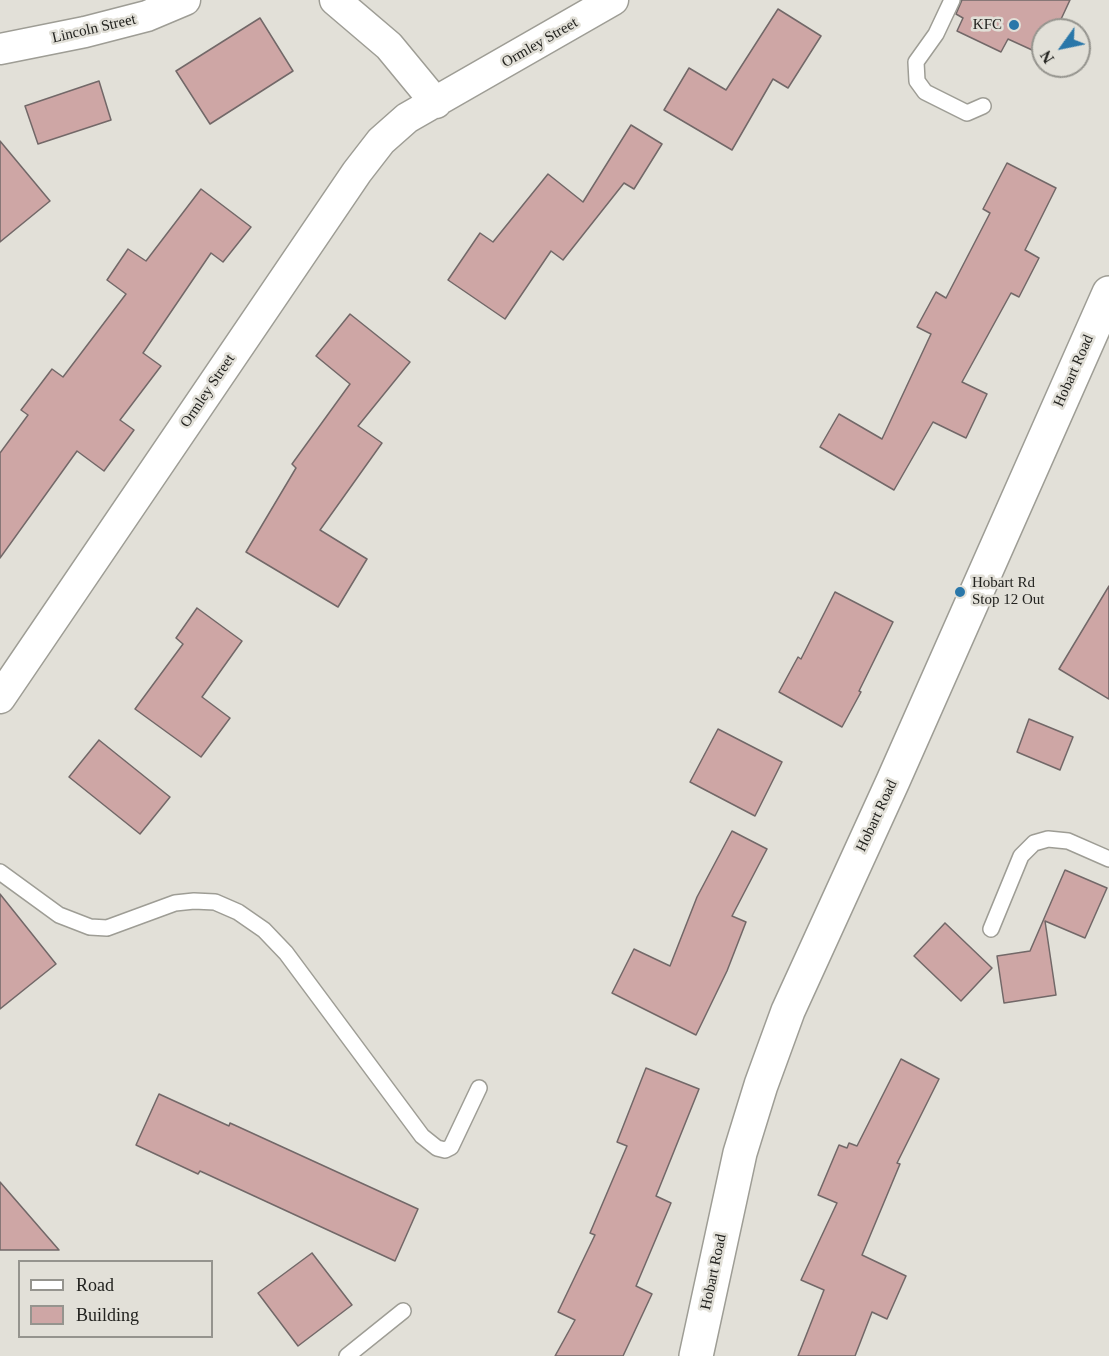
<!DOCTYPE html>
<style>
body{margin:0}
#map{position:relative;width:1109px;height:1356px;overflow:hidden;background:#e2e0d8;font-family:Georgia,serif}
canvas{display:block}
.legend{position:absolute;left:18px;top:1260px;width:195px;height:78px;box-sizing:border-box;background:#e2e0d8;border:2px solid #95948e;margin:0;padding:8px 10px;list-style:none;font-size:18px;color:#22221f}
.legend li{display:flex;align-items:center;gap:12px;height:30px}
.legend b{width:30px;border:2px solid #95948e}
.north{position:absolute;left:1031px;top:18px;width:60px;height:60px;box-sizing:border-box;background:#e2e0d8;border:2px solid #95948e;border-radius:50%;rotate:237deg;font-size:16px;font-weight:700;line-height:24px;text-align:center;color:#22221f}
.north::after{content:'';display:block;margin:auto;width:21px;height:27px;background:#2a77a9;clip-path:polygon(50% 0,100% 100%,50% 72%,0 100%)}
</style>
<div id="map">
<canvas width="1109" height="1356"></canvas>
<ul class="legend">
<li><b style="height:8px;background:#fff"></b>Road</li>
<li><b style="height:16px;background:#cea6a5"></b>Building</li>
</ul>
<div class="north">N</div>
</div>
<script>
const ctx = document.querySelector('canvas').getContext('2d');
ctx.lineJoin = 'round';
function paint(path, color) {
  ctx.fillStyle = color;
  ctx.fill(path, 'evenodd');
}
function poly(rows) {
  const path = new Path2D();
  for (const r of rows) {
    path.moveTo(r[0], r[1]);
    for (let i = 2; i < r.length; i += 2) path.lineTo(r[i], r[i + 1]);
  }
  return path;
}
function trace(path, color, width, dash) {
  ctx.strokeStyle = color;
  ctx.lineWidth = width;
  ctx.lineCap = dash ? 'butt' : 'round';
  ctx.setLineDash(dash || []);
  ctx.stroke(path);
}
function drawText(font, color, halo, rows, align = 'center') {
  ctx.font = font + ' Georgia,serif';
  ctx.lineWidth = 5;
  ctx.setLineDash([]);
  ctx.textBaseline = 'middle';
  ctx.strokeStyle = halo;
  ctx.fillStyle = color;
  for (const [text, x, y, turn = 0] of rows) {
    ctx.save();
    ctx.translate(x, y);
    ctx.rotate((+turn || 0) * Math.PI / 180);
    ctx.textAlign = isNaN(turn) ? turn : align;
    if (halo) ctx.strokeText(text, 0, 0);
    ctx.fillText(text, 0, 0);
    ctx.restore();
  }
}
const building = poly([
 [962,0,1070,0,1056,30,1043,30,1043,55,1008,39,1001,52,957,31,963,18,956,14,962,0],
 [778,9,821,36,788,88,773,79,732,150,664,110,689,68,726,90,778,9],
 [260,18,293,71,210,124,176,71,260,18],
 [99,81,111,120,38,144,25,106,99,81],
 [631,125,662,144,634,189,624,183,563,260,551,251,505,319,448,280,480,233,493,242,548,174,583,202,631,125],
 [0,141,50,201,0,242,0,141],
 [1007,163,1056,188,1025,250,1039,258,1019,297,1011,293,962,382,987,394,966,438,933,422,894,490,820,447,839,414,882,439,931,334,917,327,936,292,946,298,990,213,983,209,1007,163],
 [201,189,251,227,223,262,211,253,143,353,161,366,120,420,134,430,104,471,77,451,0,558,0,453,28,415,21,410,52,369,63,377,126,294,107,280,128,249,146,261,201,189],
 [350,314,410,362,358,426,382,443,320,530,367,559,338,607,246,552,296,468,292,464,350,384,316,356,350,314],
 [1109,586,1109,699,1059,669,1109,586],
 [835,592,893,622,859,691,861,692,842,727,779,692,798,657,801,659,835,592],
 [197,608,242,641,202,697,230,718,201,757,135,709,183,644,176,638,197,608],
 [1029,719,1073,737,1060,770,1017,752,1029,719],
 [718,729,782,762,755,816,690,782,718,729],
 [99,740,170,797,140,834,69,777,99,740],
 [732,831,767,849,732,916,746,922,727,971,696,1035,612,993,634,949,670,966,697,897,732,831],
 [1065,870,1107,888,1085,938,1045,921,1056,995,1004,1003,997,956,1030,951,1065,870],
 [0,894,56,964,0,1009,0,894],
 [945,923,992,968,961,1001,914,956,945,923],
 [901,1059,939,1079,897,1163,900,1164,862,1255,906,1276,887,1319,872,1312,855,1356,798,1356,824,1290,801,1280,837,1203,818,1195,839,1145,847,1148,849,1143,857,1146,901,1059],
 [646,1068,699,1089,656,1196,671,1203,636,1286,652,1294,623,1356,555,1356,575,1320,558,1312,595,1235,590,1233,627,1146,617,1142,646,1068],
 [159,1094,229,1126,230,1123,418,1209,395,1261,200,1171,198,1174,136,1145,159,1094],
 [0,1182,59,1250,0,1250,0,1182],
 [312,1253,352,1305,298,1346,258,1293,312,1253]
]);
paint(building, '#cea6a5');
trace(building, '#726868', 1.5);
const lane = poly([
 [952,0,936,34,916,62,917,81,925,92,967,113,983,106],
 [0,872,59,915,90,927,107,928,175,903,194,901,215,902,238,912,264,930,286,953,422,1136,437,1148,445,1150,451,1147,479,1088],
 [991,929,1021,856,1034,843,1048,839,1068,841,1109,859],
 [347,1356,403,1311]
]);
const street = poly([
 [335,0,389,46,436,103],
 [0,49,85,32,147,16,185,0],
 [0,698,357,172,381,141,407,118,613,0]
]);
const secondary = poly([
 [696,1356,740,1153,761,1085,788,1011,893,781,1109,293]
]);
trace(lane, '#9e9d95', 18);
trace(street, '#9e9d95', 33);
trace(secondary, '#9e9d95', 36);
trace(lane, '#fff', 15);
trace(street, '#fff', 30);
trace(secondary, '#fff', 33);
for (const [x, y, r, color] of [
 [1014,25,6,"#2a77a9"],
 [960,592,6,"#2a77a9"]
]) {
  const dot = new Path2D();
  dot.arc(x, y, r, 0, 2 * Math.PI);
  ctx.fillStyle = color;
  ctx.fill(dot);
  trace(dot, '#e2e0d8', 2);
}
drawText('15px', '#22221f', '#e2e0d8', [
 ["KFC",1002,25],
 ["Hobart Rd",972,583,"left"],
 ["Stop 12 Out",972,600,"left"]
], 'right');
drawText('15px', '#22221f', '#e2e0d8', [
 ["Lincoln Street",94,29,-13],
 ["Ormley Street",540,43,-30],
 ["Hobart Road",1074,371,-66],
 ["Ormley Street",208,391,-56],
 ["Hobart Road",877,816,-65],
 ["Hobart Road",714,1272,-78]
]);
</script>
